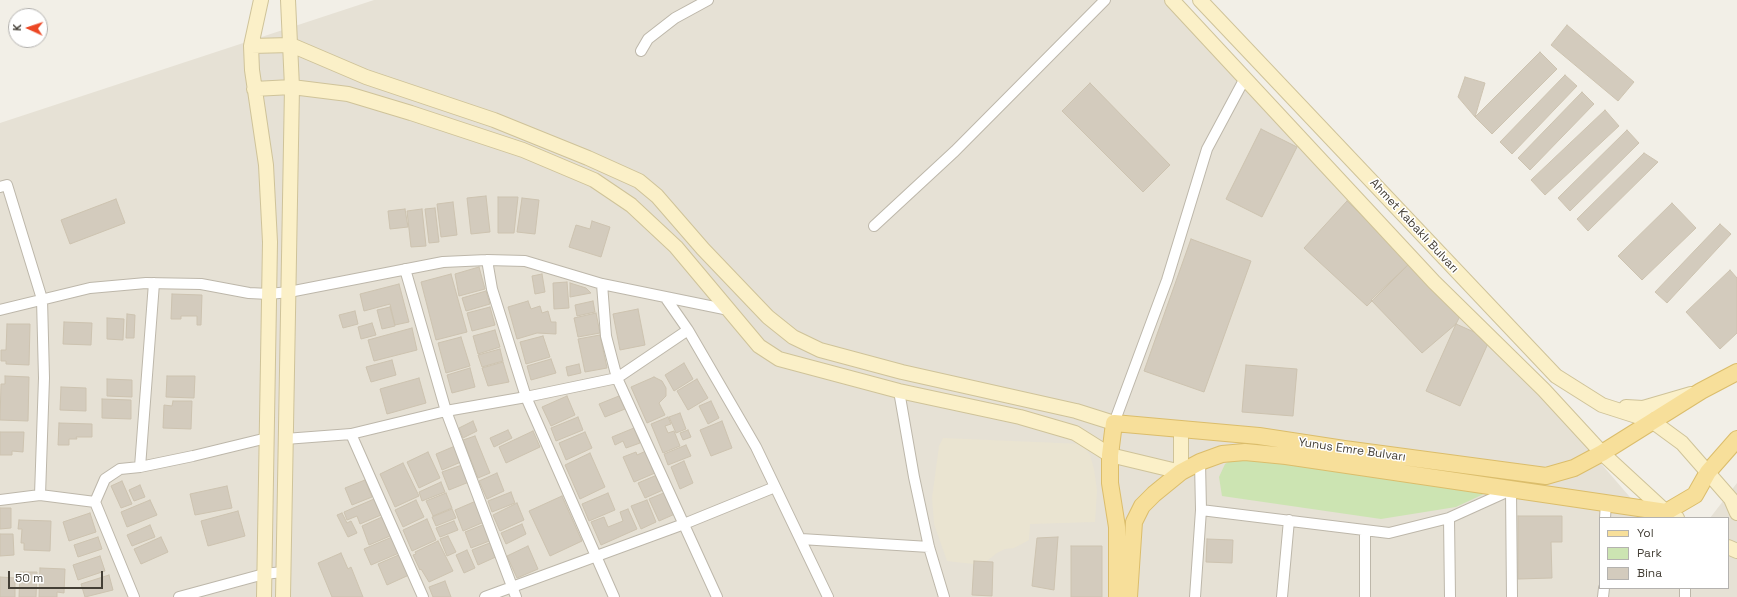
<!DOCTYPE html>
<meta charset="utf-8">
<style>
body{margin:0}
#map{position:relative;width:1737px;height:597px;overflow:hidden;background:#f2efe7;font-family:"Space Grotesk",sans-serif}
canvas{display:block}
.legend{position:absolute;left:1599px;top:517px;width:130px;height:72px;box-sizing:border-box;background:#fff;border:1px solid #b4b2af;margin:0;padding:5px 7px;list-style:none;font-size:12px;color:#443f36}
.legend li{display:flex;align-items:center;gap:8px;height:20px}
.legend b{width:20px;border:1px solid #b4b2af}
.north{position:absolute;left:8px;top:8px;width:40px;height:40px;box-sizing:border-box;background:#fff;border:1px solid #b4b2af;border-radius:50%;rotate:273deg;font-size:11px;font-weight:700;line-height:16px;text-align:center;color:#443f36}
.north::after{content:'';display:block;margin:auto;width:14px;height:18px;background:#ec4724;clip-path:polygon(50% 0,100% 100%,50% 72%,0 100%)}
.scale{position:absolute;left:8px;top:571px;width:95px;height:18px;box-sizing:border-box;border:2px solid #443f36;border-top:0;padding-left:5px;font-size:12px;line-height:14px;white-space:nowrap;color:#443f36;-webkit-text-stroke:3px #fff;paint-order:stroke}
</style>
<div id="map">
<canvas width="1737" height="597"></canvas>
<ul class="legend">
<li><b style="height:5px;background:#f7df9a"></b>Yol</li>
<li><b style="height:11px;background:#cce4b2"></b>Park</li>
<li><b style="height:11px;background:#d3cbbd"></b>Bina</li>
</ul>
<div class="north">K</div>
<div class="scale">50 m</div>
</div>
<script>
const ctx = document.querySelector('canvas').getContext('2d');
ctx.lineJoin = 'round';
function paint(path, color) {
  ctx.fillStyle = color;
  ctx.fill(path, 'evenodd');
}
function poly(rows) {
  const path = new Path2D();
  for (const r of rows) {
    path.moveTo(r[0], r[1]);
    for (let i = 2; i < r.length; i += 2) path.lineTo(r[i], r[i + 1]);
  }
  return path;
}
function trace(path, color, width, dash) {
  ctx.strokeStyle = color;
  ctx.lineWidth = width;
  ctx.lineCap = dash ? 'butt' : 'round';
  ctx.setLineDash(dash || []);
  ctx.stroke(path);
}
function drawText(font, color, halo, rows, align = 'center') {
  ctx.font = font + ' "Space Grotesk",sans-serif';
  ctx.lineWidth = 3;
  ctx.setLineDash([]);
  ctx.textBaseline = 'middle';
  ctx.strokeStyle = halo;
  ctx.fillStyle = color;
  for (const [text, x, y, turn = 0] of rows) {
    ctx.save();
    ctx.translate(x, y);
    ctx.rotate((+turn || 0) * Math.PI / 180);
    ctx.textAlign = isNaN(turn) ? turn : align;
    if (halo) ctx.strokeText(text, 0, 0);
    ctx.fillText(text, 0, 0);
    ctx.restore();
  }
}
paint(poly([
 [374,0,1167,0,1572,430,1648,518,1600,518,1600,588,1728,588,1728,518,1710,518,1737,483,1737,597,0,597,0,123]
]), '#e6e1d5');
paint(poly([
 [943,438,1082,444,1090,455,1094,469,1097,490,1095,522,1030,524,1029,540,1014,548,1005,549,997,553,982,565,947,561,934,524,932,498,939,446]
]), '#eae4d1');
paint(poly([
 [1244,458,1488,492,1456,507,1381,519,1222,496,1219,477,1225,464,1232,460]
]), '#cce4b2');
const building = poly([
 [1567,25,1634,82,1618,101,1551,45,1567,25],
 [1540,52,1557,69,1492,134,1475,117,1540,52],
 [1565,75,1577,86,1512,154,1500,142,1565,75],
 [1465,77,1485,83,1475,117,1458,97,1465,77],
 [1090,83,1170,165,1143,192,1062,111,1090,83],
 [1582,92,1594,104,1530,170,1518,158,1582,92],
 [1605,110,1619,126,1545,195,1531,180,1605,110],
 [1261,129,1297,147,1262,217,1226,199,1261,129],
 [1627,130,1639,143,1570,211,1558,198,1627,130],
 [1644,153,1658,162,1588,231,1577,219,1644,153],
 [486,196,490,232,471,234,467,198,486,196],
 [498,197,518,197,514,233,498,233,498,197],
 [522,198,539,200,535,234,517,232,522,198],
 [116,199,125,223,70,244,61,220,116,199],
 [1347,201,1410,263,1367,306,1304,248,1347,201],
 [453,202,457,235,441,237,437,204,453,202],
 [1672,203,1696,228,1642,280,1618,256,1672,203],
 [435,208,439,242,429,243,425,209,435,208],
 [405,209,408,227,390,229,388,211,405,209],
 [422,209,426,246,411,247,407,211,422,209],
 [592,221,610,227,601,257,569,247,576,225,590,229,592,221],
 [1720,224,1731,234,1667,303,1655,292,1720,224],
 [1191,239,1251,261,1204,392,1144,371,1191,239],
 [1410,263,1460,316,1456,324,1422,353,1371,300,1410,263],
 [479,267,485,289,459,296,455,274,479,267],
 [1730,270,1737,278,1737,333,1720,349,1686,312,1730,270],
 [451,274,467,332,436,340,421,282,451,274],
 [542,274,545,292,535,294,532,276,542,274],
 [567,282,569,308,554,309,553,283,567,282],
 [570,283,586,288,591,293,570,297,570,283],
 [399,284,409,322,395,325,390,304,364,311,360,294,399,284],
 [486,291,490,304,466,311,462,298,486,291],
 [172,294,202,295,201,325,197,325,197,316,181,316,181,319,171,319,172,294],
 [528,301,531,309,540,306,542,313,548,311,551,322,556,322,556,334,537,333,517,339,508,307,528,301],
 [593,301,595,312,577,316,575,305,593,301],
 [390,307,395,326,382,329,377,310,390,307],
 [490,307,495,325,472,331,467,313,490,307],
 [638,309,645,345,620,350,613,314,638,309],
 [355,311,358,324,343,328,339,315,355,311],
 [596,313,600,333,578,337,574,318,596,313],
 [127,314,135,315,134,338,126,338,127,314],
 [107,318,124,319,123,340,107,339,107,318],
 [64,322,92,323,91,345,63,344,64,322],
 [372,323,376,335,361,339,358,327,372,323],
 [7,324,30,324,29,365,6,364,6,361,1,361,1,350,6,350,7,324],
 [1456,324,1490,339,1460,406,1426,391,1456,324],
 [412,328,417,350,374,361,368,340,412,328],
 [495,330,500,347,478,354,473,336,495,330],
 [600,335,607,368,585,372,578,339,600,335],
 [543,336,550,357,526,364,520,342,543,336],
 [461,337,470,366,446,373,438,343,461,337],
 [500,349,503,361,482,367,478,355,500,349],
 [551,359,556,373,531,380,527,366,551,359],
 [392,360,396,375,371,382,366,367,392,360],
 [503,362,509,382,488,386,482,368,503,362],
 [684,363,693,379,674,391,665,375,684,363],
 [579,364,581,373,568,376,566,367,579,364],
 [1246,365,1297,369,1293,416,1242,412,1246,365],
 [470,368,475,387,452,393,447,375,470,368],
 [5,376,29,377,28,421,0,420,1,384,5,384,5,376],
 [167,376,195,376,194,398,166,397,167,376],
 [654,377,662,381,666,388,666,396,659,403,665,415,647,423,631,387,654,377],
 [419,378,426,403,387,414,380,389,419,378],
 [107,379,132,380,132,397,107,396,107,379],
 [697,379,708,398,688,410,677,391,697,379],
 [61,387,86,388,86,411,60,410,61,387],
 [567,396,575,415,551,426,542,407,567,396],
 [619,396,625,409,605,417,599,404,619,396],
 [102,399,131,400,131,419,102,418,102,399],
 [173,401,192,401,191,429,163,428,164,405,172,406,173,401],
 [711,401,719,418,708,424,699,406,711,401],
 [680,413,686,429,676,433,669,417,680,413],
 [578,417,583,430,556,441,551,428,578,417],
 [668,417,671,424,665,426,668,433,674,431,680,446,663,453,651,424,668,417],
 [473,421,477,431,463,438,459,428,473,421],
 [722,421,732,448,711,456,700,430,722,421],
 [59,423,92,424,92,437,76,437,77,439,69,439,69,445,58,445,59,423],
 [634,428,640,443,626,448,623,441,615,445,612,437,634,428],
 [508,430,512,438,494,447,490,438,508,430],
 [688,430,691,437,683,440,680,433,688,430],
 [533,431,540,447,506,463,499,447,533,431],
 [0,432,24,432,23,452,12,451,12,455,0,455,0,432],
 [585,432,592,448,566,460,559,443,585,432],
 [475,436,490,473,478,478,463,440,475,436],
 [686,445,691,456,668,465,664,454,686,445],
 [455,446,461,462,442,470,436,454,455,446],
 [646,451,655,473,634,482,623,457,636,452,637,455,646,451],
 [428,452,440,478,419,488,407,462,428,452],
 [590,453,605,487,580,499,565,465,590,453],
 [684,461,693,483,680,489,671,467,684,461],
 [403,463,419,496,395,507,380,474,403,463],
 [462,465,469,482,449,490,442,472,462,465],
 [497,473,504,491,487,499,479,481,497,473],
 [657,475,663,490,645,498,638,483,657,475],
 [365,480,372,497,352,505,345,488,365,480],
 [122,481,132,504,121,508,111,486,122,481],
 [441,482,445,492,422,501,419,492,441,482],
 [140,485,145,497,134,501,129,490,140,485],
 [227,486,232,508,195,515,190,494,227,486],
 [511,492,515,503,492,512,488,501,511,492],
 [666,492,675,514,659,521,649,499,666,492],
 [446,493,452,508,433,516,426,501,446,493],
 [608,493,615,510,589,521,582,504,608,493],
 [562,496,582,541,550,556,529,511,562,496],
 [374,499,381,515,360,524,357,516,347,520,344,512,374,499],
 [150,500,157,515,127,527,121,512,150,500],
 [416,500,424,517,403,527,395,510,416,500],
 [647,500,656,522,641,529,631,506,647,500],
 [476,501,484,522,463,531,455,510,476,501],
 [517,503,524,520,500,531,493,515,517,503],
 [0,508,11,508,11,528,0,529,0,508],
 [452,509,456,518,436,526,432,517,452,509],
 [628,509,637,529,601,545,591,522,604,517,608,527,623,521,620,512,628,509],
 [238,511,245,536,208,546,201,521,238,511],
 [90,513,96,532,69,541,63,522,90,513],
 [342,513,347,523,351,521,357,533,348,537,337,515,342,513],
 [1518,516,1562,516,1562,542,1551,542,1552,578,1518,579,1518,516],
 [382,517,390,536,369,545,362,526,382,517],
 [427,519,436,540,412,551,403,530,427,519],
 [19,520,51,521,50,551,24,550,24,543,21,543,22,529,18,529,19,520],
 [454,521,458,530,440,537,436,528,454,521],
 [485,524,492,540,471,548,465,532,485,524],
 [522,524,526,534,506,544,501,533,522,524],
 [150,525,155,537,132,546,127,535,150,525],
 [0,534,13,534,14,555,0,556,0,534],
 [448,536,456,552,447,556,440,539,448,536],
 [98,537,102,549,78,557,74,545,98,537],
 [161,537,168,552,141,564,134,549,161,537],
 [392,537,399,553,371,565,364,549,392,537],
 [1058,537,1054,590,1032,586,1037,538,1058,537],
 [1207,539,1233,540,1232,563,1206,562,1207,539],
 [438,541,453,571,429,582,421,569,420,570,413,555,416,554,415,552,438,541],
 [492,542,498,556,478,565,472,550,492,542],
 [528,546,538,569,517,578,507,556,528,546],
 [1071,546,1102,546,1102,597,1071,597,1071,546],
 [467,550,475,568,464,573,456,555,467,550],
 [341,553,348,569,351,567,363,597,332,597,318,563,341,553],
 [401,554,409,575,387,585,378,564,401,554],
 [100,556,105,571,78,580,73,565,100,556],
 [974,561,993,562,992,596,972,595,974,561],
 [40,568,65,569,64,593,57,592,57,597,39,597,40,568],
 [20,572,37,572,36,597,19,597,20,572],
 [109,575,113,590,85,597,81,584,109,575],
 [0,577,15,578,15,597,0,597,0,577],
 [445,581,451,597,433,597,429,587,445,581]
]);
paint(building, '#d3cbbd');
trace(building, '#cdc3b0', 1);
const street = poly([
 [641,51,648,39,675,18,708,0],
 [0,187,7,185,42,299,44,378,40,495],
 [874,226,955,151,1105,0],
 [487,260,492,289,526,397,614,597],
 [405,269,446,411,516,597],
 [602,284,606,336,617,378,717,597],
 [665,297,688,330,756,447,828,597],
 [0,310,90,288,146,283,201,284,249,293,269,294,289,292,443,262,487,260,525,261,602,284,729,310],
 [899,391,914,477,929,547,944,597],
 [1114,423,1167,280,1207,149,1245,78],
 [351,434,423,597],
 [285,439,351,434,446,411,526,397,617,378,688,330],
 [140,467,154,283],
 [0,500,40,495,95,502,134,597],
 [95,502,105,479,120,469,140,467,193,456,267,438],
 [1201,510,1389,533,1449,518,1511,490,1512,597],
 [1449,518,1450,597],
 [1605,518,1606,503],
 [1365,530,1365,597],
 [801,539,929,547],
 [179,597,264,574,283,572],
 [485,597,684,524,775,487],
 [1195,597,1201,510,1200,462],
 [1282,597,1289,520],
 [1603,597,1604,588],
 [1685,597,1685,588]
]);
const secondary = poly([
 [261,0,251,46,252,70,266,165,270,242,264,597],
 [1172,0,1434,282,1544,390,1602,453,1666,512,1677,518],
 [1200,0,1556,376,1602,405,1652,421,1682,443,1731,499,1737,513],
 [251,46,291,45,366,77,494,120,588,158,639,181,657,196,703,249,768,317,793,337,820,350,902,372,1076,411,1114,423],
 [254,89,292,87,348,94,411,113,523,150,594,180,631,205,676,247,759,346,779,359,899,391,1020,417,1075,433,1110,455,1181,472,1181,429],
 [1626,407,1643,408,1691,394],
 [1728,547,1737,551],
 [283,597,292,87,288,0]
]);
const primary = poly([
 [1117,597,1117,527,1110,483,1110,455,1114,423,1259,436,1344,449,1546,476,1574,468,1602,453,1701,391,1737,372],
 [1129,597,1134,522,1142,506,1154,494,1181,472,1200,462,1222,454,1245,452,1286,456,1666,512,1695,495,1708,472,1737,439]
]);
trace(street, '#bdb7aa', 12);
trace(secondary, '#cfc399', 16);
trace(primary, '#dbbd6b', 18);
trace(street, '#fff', 10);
trace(secondary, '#fbf0c8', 14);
trace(primary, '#f7df9a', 16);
drawText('12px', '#443f36', '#fff', [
 ["Ahmet Kabaklı Bulvarı",1414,226,47],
 ["Yunus Emre Bulvarı",1352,450,8]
]);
</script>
